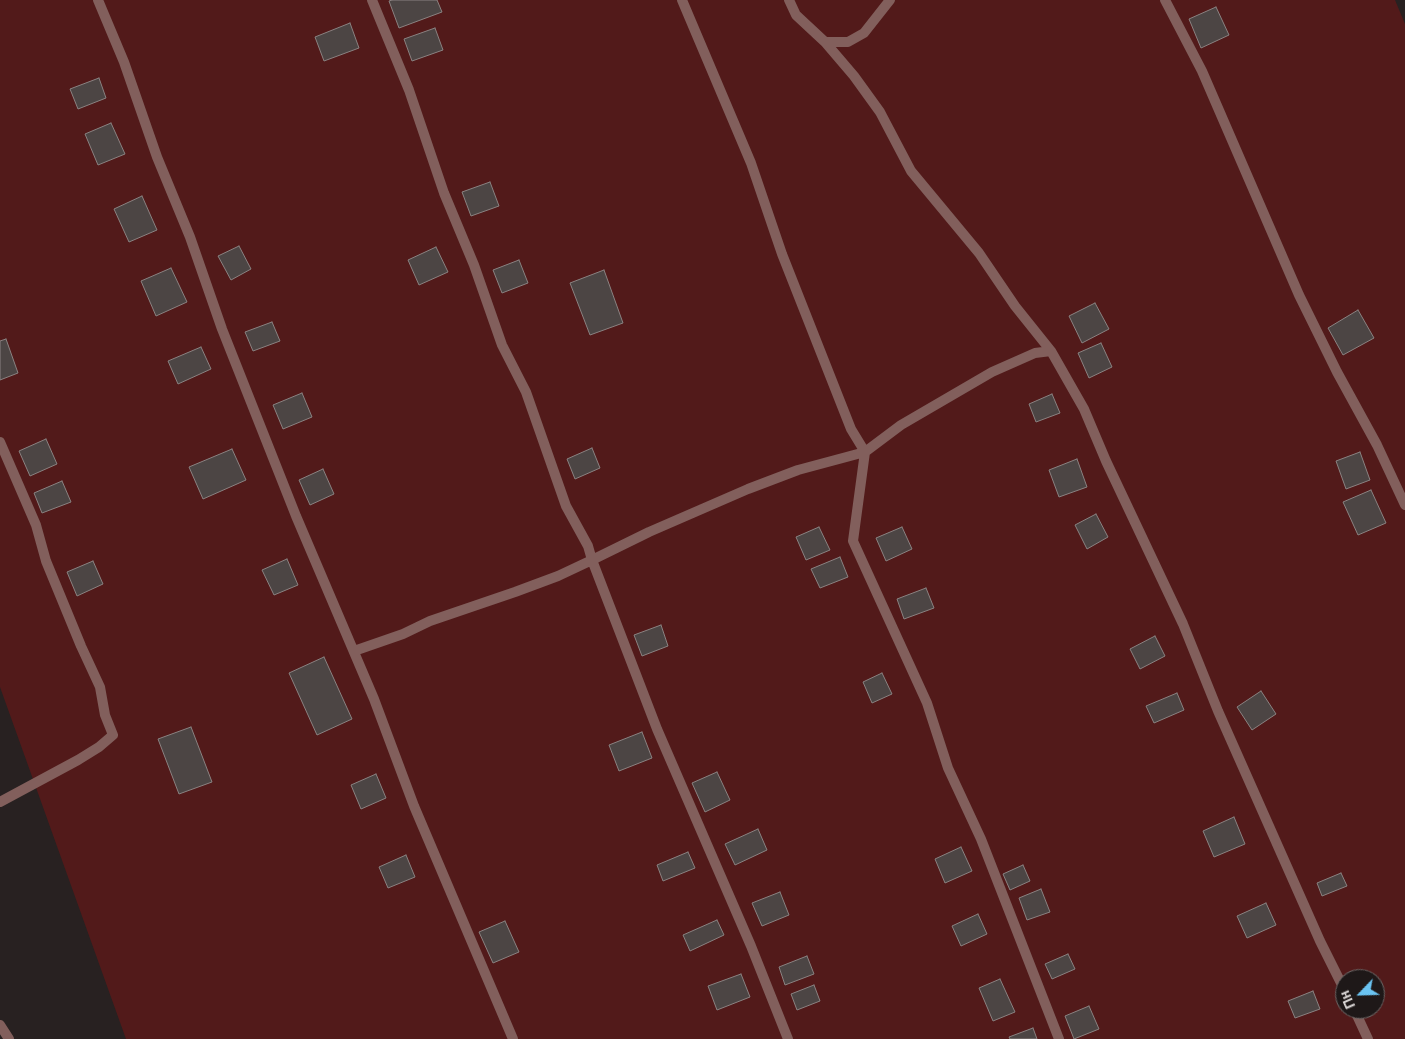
<!DOCTYPE html>
<meta charset="utf-8">
<style>
body{margin:0}
#map{position:relative;width:1405px;height:1039px;overflow:hidden;background:#282121;font-family:Helvetica,sans-serif}
canvas{display:block}
.north{position:absolute;left:1335px;top:969px;width:50px;height:50px;box-sizing:border-box;background:#1e1818;border:1px solid #6b6665;border-radius:50%;rotate:246deg;font-size:14px;font-weight:700;line-height:20px;text-align:center;color:#dedad9}
.north::after{content:'';display:block;margin:auto;width:18px;height:22px;background:#6ac3f1;clip-path:polygon(50% 0,100% 100%,50% 72%,0 100%)}
</style>
<div id="map">
<canvas width="1405" height="1039"></canvas>
<div class="north">Пн</div>
</div>
<script>
const ctx = document.querySelector('canvas').getContext('2d');
ctx.lineJoin = 'round';
function paint(path, color) {
  ctx.fillStyle = color;
  ctx.fill(path, 'evenodd');
}
function poly(rows) {
  const path = new Path2D();
  for (const r of rows) {
    path.moveTo(r[0], r[1]);
    for (let i = 2; i < r.length; i += 2) path.lineTo(r[i], r[i + 1]);
  }
  return path;
}
function trace(path, color, width, dash) {
  ctx.strokeStyle = color;
  ctx.lineWidth = width;
  ctx.lineCap = dash ? 'butt' : 'round';
  ctx.setLineDash(dash || []);
  ctx.stroke(path);
}
paint(poly([
 [0,0,1395,0,1405,24,1405,1039,126,1039,0,687],
 [1345,979,1375,979,1375,1009,1345,1009]
]), '#521a1a');
const building = poly([
 [392,0,437,0,442,12,399,28,389,1,392,0],
 [1216,7,1229,35,1201,48,1189,19,1216,7],
 [350,23,359,48,324,61,315,37,350,23],
 [435,28,443,50,412,61,404,39,435,28],
 [99,78,106,98,78,109,70,89,99,78],
 [111,123,125,154,98,165,85,134,111,123],
 [490,182,499,206,471,216,462,192,490,182],
 [142,196,157,230,129,242,114,209,142,196],
 [239,246,251,269,231,280,218,256,239,246],
 [436,247,448,272,419,285,408,260,436,247],
 [519,260,528,283,502,293,493,270,519,260],
 [171,268,187,302,156,316,141,281,171,268],
 [604,270,623,323,590,335,570,283,604,270],
 [1095,303,1109,329,1082,343,1069,316,1095,303],
 [1358,310,1374,338,1343,355,1328,328,1358,310],
 [272,322,280,341,253,351,245,332,272,322],
 [6,339,18,373,0,380,0,341,6,339],
 [1101,343,1112,367,1089,378,1078,353,1101,343],
 [201,347,211,369,178,384,168,361,201,347],
 [302,393,312,417,283,429,273,405,302,393],
 [1052,394,1060,413,1036,422,1029,404,1052,394],
 [46,439,57,464,30,476,19,451,46,439],
 [592,448,600,468,575,479,567,459,592,448],
 [232,449,246,480,203,499,189,467,232,449],
 [1360,452,1370,480,1346,489,1336,461,1360,452],
 [1077,459,1087,487,1059,497,1049,470,1077,459],
 [323,469,334,494,310,505,299,480,323,469],
 [62,481,71,502,42,513,34,493,62,481],
 [1371,490,1386,523,1358,535,1343,502,1371,490],
 [1096,514,1108,537,1087,549,1075,525,1096,514],
 [819,527,830,550,806,560,796,537,819,527],
 [902,527,912,549,886,561,876,538,902,527],
 [840,557,848,577,820,588,811,569,840,557],
 [287,559,298,585,274,595,262,570,287,559],
 [93,561,103,584,77,596,67,572,93,561],
 [926,588,934,608,904,619,897,599,926,588],
 [661,625,668,646,642,656,634,635,661,625],
 [1155,636,1165,656,1140,669,1130,649,1155,636],
 [324,657,352,719,317,735,289,673,324,657],
 [882,673,892,694,872,703,863,682,882,673],
 [1261,691,1276,714,1252,730,1237,707,1261,691],
 [1177,693,1184,710,1154,723,1146,706,1177,693],
 [191,727,212,782,179,794,158,739,191,727],
 [642,732,652,758,619,771,609,745,642,732],
 [717,772,730,800,705,812,692,783,717,772],
 [376,774,386,798,361,809,351,785,376,774],
 [1234,817,1245,844,1214,857,1203,831,1234,817],
 [758,829,767,850,735,865,725,844,758,829],
 [961,847,972,871,945,883,935,859,961,847],
 [688,852,695,868,663,881,657,865,688,852],
 [406,855,415,877,388,888,379,867,406,855],
 [1023,865,1030,881,1010,890,1003,874,1023,865],
 [1341,873,1347,886,1322,896,1317,883,1341,873],
 [1041,889,1050,912,1027,920,1019,898,1041,889],
 [780,892,789,915,762,926,752,903,780,892],
 [1266,903,1276,925,1247,938,1237,916,1266,903],
 [978,914,987,934,961,946,952,926,978,914],
 [717,920,724,935,690,951,683,935,717,920],
 [505,921,519,952,493,963,479,932,505,921],
 [1068,954,1075,969,1052,979,1045,964,1068,954],
 [807,956,814,974,785,985,779,967,807,956],
 [741,974,750,997,717,1010,708,986,741,974],
 [1000,979,1015,1012,993,1021,979,988,1000,979],
 [814,985,820,1001,797,1010,791,994,814,985],
 [1313,991,1320,1009,1295,1018,1288,1001,1313,991],
 [1089,1006,1099,1029,1074,1039,1065,1016,1089,1006],
 [1033,1028,1037,1039,1010,1039,1009,1037,1033,1028]
]);
paint(building, '#4c4544');
trace(building, '#8a8281', 1);
trace(poly([
 [98,0,124,62,157,157,190,237,222,329,296,516,374,699,414,806,513,1039],
 [372,0,409,90,444,193,474,265,502,345,526,392,566,506,588,546,592,560,649,532,748,489,798,470,865,452,901,425,992,372,1035,353,1051,351],
 [682,0,751,163,782,254,851,429,865,452,853,541,927,703,948,768,981,839,1059,1039],
 [789,0,796,15,825,42,854,76,880,112,911,171,979,253,1015,306,1051,351,1084,409,1106,461,1183,624,1218,711,1320,941,1345,991],
 [1165,0,1202,71,1299,295,1337,372,1377,445,1405,505],
 [825,42,848,42,864,33,890,0],
 [0,442,36,525,46,561,81,646,100,687,105,715,113,735,99,747,78,760,0,802],
 [354,651,403,634,430,621,515,592,558,576,592,560,657,729,751,946,788,1039],
 [1354,1009,1368,1039],
 [0,1025,9,1039]
]), '#825f5c', 10);
</script>
